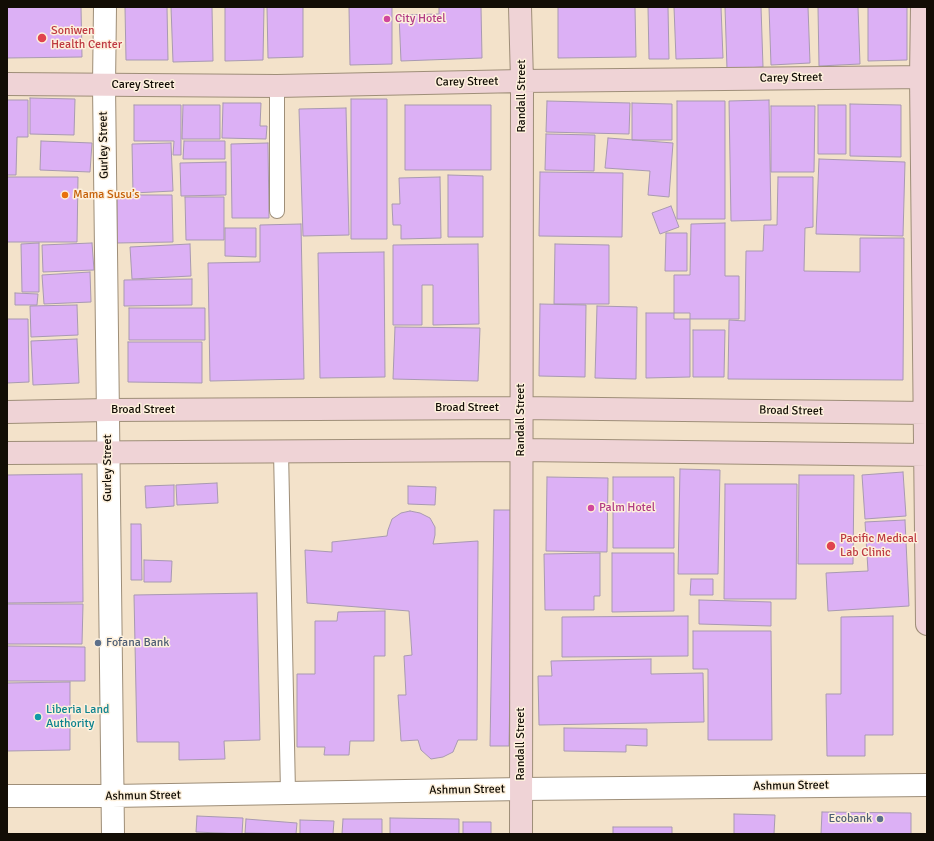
<!DOCTYPE html>
<meta charset="utf-8">
<style>
body{margin:0}
#map{position:relative;width:934px;height:841px;overflow:hidden;background:#f3e2ca;font-family:Signika,sans-serif}
canvas{display:block}
.frame{position:absolute;inset:0;border:8px solid #120d05;pointer-events:none}
</style>
<div id="map">
<canvas width="934" height="841"></canvas>
<div class="frame"></div>
</div>
<script>
const ctx = document.querySelector('canvas').getContext('2d');
ctx.lineJoin = 'round';
function paint(path, color) {
  ctx.fillStyle = color;
  ctx.fill(path, 'evenodd');
}
function poly(rows) {
  const path = new Path2D();
  for (const r of rows) {
    path.moveTo(r[0], r[1]);
    for (let i = 2; i < r.length; i += 2) path.lineTo(r[i], r[i + 1]);
  }
  return path;
}
function trace(path, color, width, dash) {
  ctx.strokeStyle = color;
  ctx.lineWidth = width;
  ctx.lineCap = dash ? 'butt' : 'round';
  ctx.setLineDash(dash || []);
  ctx.stroke(path);
}
function drawText(font, color, halo, rows, align = 'center') {
  ctx.font = font + ' Signika,sans-serif';
  ctx.lineWidth = 3;
  ctx.setLineDash([]);
  ctx.textBaseline = 'middle';
  ctx.strokeStyle = halo;
  ctx.fillStyle = color;
  for (const [text, x, y, turn = 0] of rows) {
    ctx.save();
    ctx.translate(x, y);
    ctx.rotate((+turn || 0) * Math.PI / 180);
    ctx.textAlign = isNaN(turn) ? turn : align;
    if (halo) ctx.strokeText(text, 0, 0);
    ctx.fillText(text, 0, 0);
    ctx.restore();
  }
}
const building = poly([
 [7,7,81,7,82,57,7,58,7,7],
 [125,7,167,7,168,60,126,60,125,7],
 [171,7,212,7,213,61,173,62,171,7],
 [225,7,264,7,263,60,225,61,225,7],
 [267,7,303,7,303,57,268,58,267,7],
 [349,7,392,7,392,64,350,65,349,7],
 [439,7,481,7,482,58,401,61,399,15,439,14,439,7],
 [558,7,635,7,636,57,558,58,558,7],
 [648,7,668,7,669,59,649,59,648,7],
 [674,7,721,7,723,58,676,59,674,7],
 [725,7,761,7,763,67,727,69,725,7],
 [769,7,808,7,810,63,771,65,769,7],
 [818,7,858,7,860,64,819,66,818,7],
 [868,7,907,7,907,60,868,61,868,7],
 [30,98,75,99,74,135,30,134,30,98],
 [351,99,387,99,387,239,351,239,351,99],
 [7,100,28,100,28,137,17,137,16,175,7,175,7,100],
 [769,100,771,220,731,221,729,101,769,100],
 [547,101,630,103,629,134,546,132,547,101],
 [677,101,725,101,725,219,677,219,677,101],
 [223,103,261,103,260,126,267,126,266,139,222,138,223,103],
 [632,103,672,104,672,140,632,140,632,103],
 [850,104,901,105,901,157,850,156,850,104],
 [134,105,181,105,181,155,173,155,174,141,134,141,134,105],
 [183,105,220,105,220,139,182,139,183,105],
 [405,105,491,105,491,170,405,170,405,105],
 [818,105,846,105,846,154,818,154,818,105],
 [771,106,815,106,814,172,771,172,771,106],
 [346,108,349,235,303,236,299,109,346,108],
 [546,134,595,135,594,171,545,170,546,134],
 [608,138,673,143,669,197,648,195,650,171,605,168,608,138],
 [41,141,92,143,90,172,40,170,41,141],
 [184,141,225,141,225,159,183,159,184,141],
 [171,143,173,191,133,193,132,144,171,143],
 [268,143,269,218,232,218,231,144,268,143],
 [819,159,905,162,903,236,816,234,819,159],
 [226,162,226,195,181,196,180,163,226,162],
 [540,172,623,173,622,237,539,236,540,172],
 [448,175,483,176,483,237,448,237,448,175],
 [7,177,78,177,77,242,7,242,7,177],
 [440,177,441,238,401,239,401,225,393,225,392,204,400,204,399,178,440,177],
 [778,177,813,177,813,227,805,228,804,271,860,272,860,238,904,238,903,380,728,379,729,320,745,321,746,251,763,251,764,225,777,225,778,177],
 [117,195,172,195,173,242,117,243,117,195],
 [185,197,224,197,224,240,186,240,185,197],
 [671,206,679,227,660,234,652,213,671,206],
 [725,223,725,276,739,276,739,319,674,319,674,275,690,275,691,224,725,223],
 [301,224,304,379,210,381,208,263,260,262,260,225,301,224],
 [225,228,256,228,256,257,225,256,225,228],
 [666,233,687,233,687,271,665,271,666,233],
 [39,243,39,292,22,292,21,244,39,243],
 [92,243,94,270,43,272,42,245,92,243],
 [190,244,191,276,132,279,130,247,190,244],
 [478,244,479,324,433,325,433,285,422,285,422,325,393,325,393,245,478,244],
 [555,244,609,245,609,304,554,304,555,244],
 [384,252,385,377,320,378,318,253,384,252],
 [90,272,91,302,44,304,42,275,90,272],
 [192,279,192,305,124,306,124,280,192,279],
 [15,293,38,294,37,305,15,305,15,293],
 [540,304,586,305,585,377,539,376,540,304],
 [77,305,78,335,31,337,30,306,77,305],
 [597,306,637,307,636,379,595,378,597,306],
 [129,308,205,308,205,340,129,340,129,308],
 [646,313,690,313,690,377,646,378,646,313],
 [7,319,28,319,29,382,7,383,7,319],
 [395,327,480,328,478,381,393,379,395,327],
 [693,330,725,330,724,377,693,377,693,330],
 [77,339,79,383,33,385,31,341,77,339],
 [128,342,202,342,202,383,128,382,128,342],
 [680,469,720,470,718,574,678,574,680,469],
 [903,472,906,516,865,519,862,475,903,472],
 [82,474,83,602,7,603,7,475,82,474],
 [799,475,854,475,853,564,798,564,799,475],
 [547,477,608,478,607,552,546,551,547,477],
 [613,477,674,477,674,548,613,548,613,477],
 [217,483,218,503,177,505,176,485,217,483],
 [725,484,797,484,796,599,724,599,725,484],
 [174,485,174,506,146,508,145,486,174,485],
 [408,486,436,487,435,505,408,504,408,486],
 [494,510,513,510,509,746,490,746,494,510],
 [410,511,420,513,430,518,435,527,435,535,433,544,478,541,477,740,458,740,453,752,443,757,431,759,421,750,418,740,401,741,398,695,406,695,404,656,412,655,409,611,307,603,305,550,332,552,332,542,387,536,388,530,392,519,401,513,410,511],
 [905,520,909,606,828,611,826,573,868,571,865,522,905,520],
 [131,524,141,524,142,580,131,580,131,524],
 [600,553,600,596,594,596,594,610,545,610,544,554,600,553],
 [612,553,674,553,674,611,612,612,612,553],
 [144,560,172,561,171,582,144,582,144,560],
 [691,579,713,579,713,595,690,595,691,579],
 [257,593,260,740,224,741,225,759,179,760,179,742,137,742,134,595,257,593],
 [699,600,771,602,771,626,699,624,699,600],
 [7,604,83,604,82,644,7,644,7,604],
 [385,611,385,656,374,656,374,741,350,741,349,755,324,755,325,747,297,747,297,674,315,674,315,621,337,621,338,612,385,611],
 [688,616,688,656,562,657,562,617,688,616],
 [893,616,893,735,865,735,865,756,827,756,826,694,841,694,841,617,893,616],
 [693,631,771,631,772,740,708,740,708,669,693,669,693,631],
 [7,646,85,647,85,681,7,681,7,646],
 [651,659,651,674,703,673,704,722,539,725,538,676,552,676,551,661,651,659],
 [70,682,70,750,7,751,7,683,70,682],
 [564,728,647,729,647,746,626,745,626,752,564,751,564,728],
 [822,812,911,813,911,834,821,834,822,812],
 [734,814,775,815,774,834,734,834,734,814],
 [197,816,243,818,242,834,196,832,197,816],
 [390,818,459,819,459,834,390,834,390,818],
 [246,819,297,823,296,834,245,833,246,819],
 [343,819,382,819,382,834,342,834,343,819],
 [300,820,334,821,333,834,300,834,300,820],
 [463,822,491,822,491,834,463,834,463,822],
 [613,827,672,827,672,834,613,834,613,827]
]);
paint(building, '#dcb0f5');
trace(building, '#a899b1', 1);
const lane = poly([
 [277,211,277,86],
 [281,451,288,793]
]);
const street = poly([
 [105,7,104,85,113,834],
 [7,796,112,796,522,789,927,785]
]);
const secondary = poly([
 [520,7,522,81,521,834],
 [922,7,921,77,927,624],
 [7,84,277,86,522,81,927,77],
 [7,412,108,410,521,408,927,413],
 [7,453,521,450,927,455]
]);
trace(lane, '#9e8e78', 16);
trace(street, '#9e8e78', 24);
trace(secondary, '#9e8e78', 24);
trace(lane, '#fff', 14);
trace(street, '#fff', 22);
trace(secondary, '#efd3d6', 22);
for (const [x, y, r, color] of [
 [387,19,4,"#d1479c"],
 [42,38,5,"#e0444e"],
 [65,195,4,"#e8710a"],
 [591,508,4,"#d1479c"],
 [831,546,5,"#e0444e"],
 [98,643,4,"#5c6f8a"],
 [38,717,4,"#0f9aa8"],
 [880,819,4,"#5c6f8a"]
]) {
  const dot = new Path2D();
  dot.arc(x, y, r, 0, 2 * Math.PI);
  ctx.fillStyle = color;
  ctx.fill(dot);
  trace(dot, '#fdf0dc', 1.5);
}
drawText('12px', '#b23c85', '#fdf0dc', [
 ["City Hotel",395,19],
 ["Palm Hotel",599,508]
], 'left');
drawText('12px', '#be3a42', '#fdf0dc', [
 ["Soniwen",51,31],
 ["Health Center",51,45],
 ["Pacific Medical",840,539],
 ["Lab Clinic",840,553]
], 'left');
drawText('12px', '#120d05', '#fdf0dc', [
 ["Carey Street",791,78,-1],
 ["Carey Street",467,82,-1],
 ["Carey Street",143,85],
 ["Randall Street",522,96,-90],
 ["Gurley Street",104,145,-91],
 ["Broad Street",467,408],
 ["Broad Street",143,410],
 ["Broad Street",791,411,1],
 ["Randall Street",521,420,-90],
 ["Gurley Street",108,468,-90],
 ["Randall Street",521,744,-90],
 ["Ashmun Street",791,786,-1],
 ["Ashmun Street",467,790,-1],
 ["Ashmun Street",143,796,-1]
]);
drawText('12px', '#c56008', '#fdf0dc', [
 ["Mama Susu’s",73,195]
], 'left');
drawText('12px', '#4e5e75', '#fdf0dc', [
 ["Fofana Bank",106,643],
 ["Ecobank",872,819,"right"]
], 'left');
drawText('12px', '#0d838f', '#fdf0dc', [
 ["Liberia Land",46,710],
 ["Authority",46,724]
], 'left');
</script>
